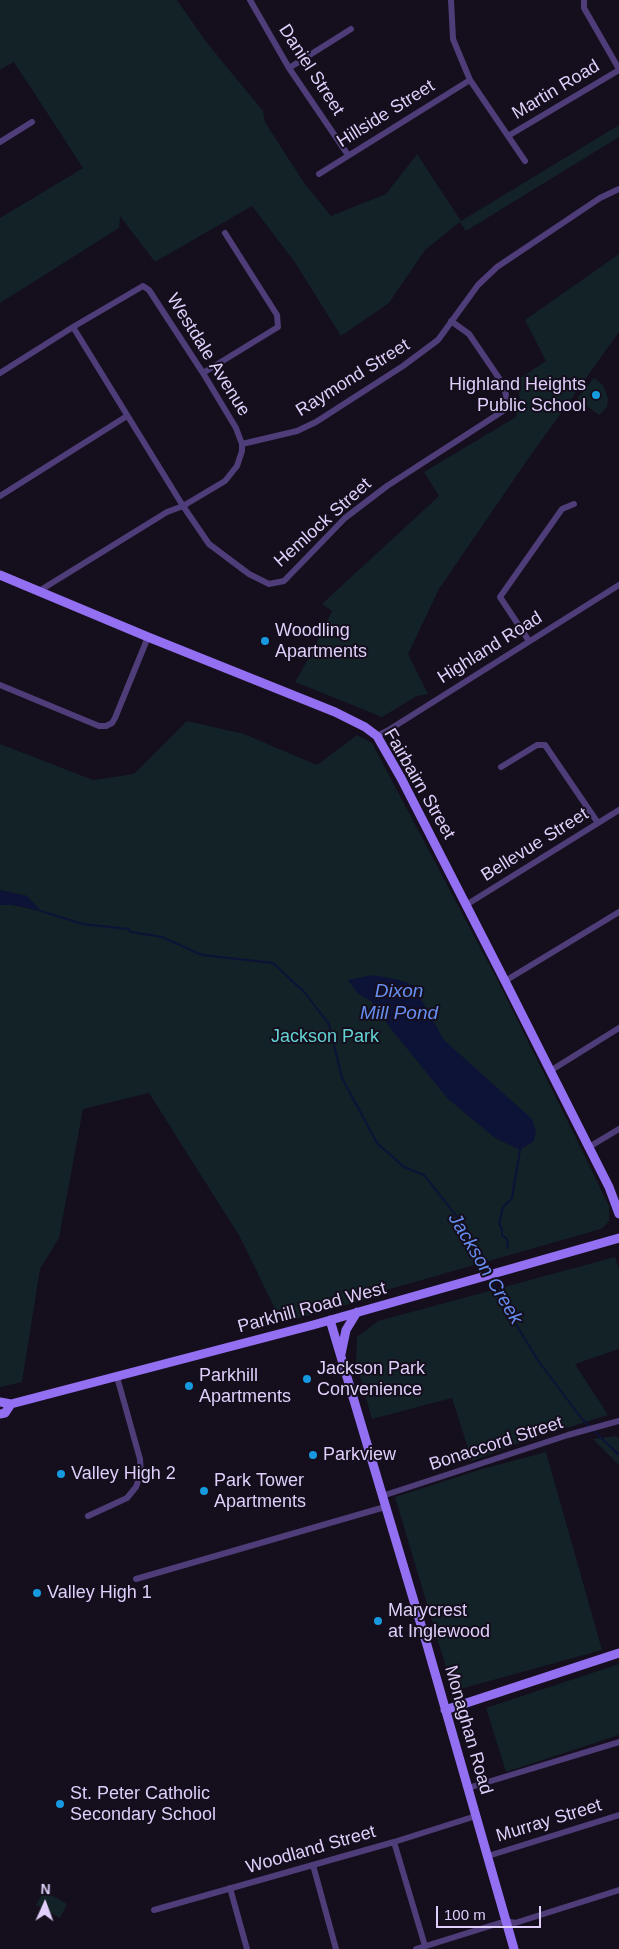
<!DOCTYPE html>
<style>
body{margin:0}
#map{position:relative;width:619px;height:1949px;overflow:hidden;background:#140e1d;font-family:Helvetica,sans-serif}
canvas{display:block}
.north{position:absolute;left:20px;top:1879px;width:50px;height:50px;-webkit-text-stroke:4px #140e1d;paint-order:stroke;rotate:2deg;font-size:14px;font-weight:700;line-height:20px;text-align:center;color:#dfcffa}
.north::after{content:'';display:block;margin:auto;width:18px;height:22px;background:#dfcffa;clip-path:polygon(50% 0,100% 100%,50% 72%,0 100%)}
.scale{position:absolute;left:436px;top:1906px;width:105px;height:22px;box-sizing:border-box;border:2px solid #dfcffa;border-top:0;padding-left:6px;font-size:15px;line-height:18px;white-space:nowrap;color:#dfcffa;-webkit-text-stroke:4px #140e1d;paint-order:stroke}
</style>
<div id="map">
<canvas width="619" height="1949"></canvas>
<div class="north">N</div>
<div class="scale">100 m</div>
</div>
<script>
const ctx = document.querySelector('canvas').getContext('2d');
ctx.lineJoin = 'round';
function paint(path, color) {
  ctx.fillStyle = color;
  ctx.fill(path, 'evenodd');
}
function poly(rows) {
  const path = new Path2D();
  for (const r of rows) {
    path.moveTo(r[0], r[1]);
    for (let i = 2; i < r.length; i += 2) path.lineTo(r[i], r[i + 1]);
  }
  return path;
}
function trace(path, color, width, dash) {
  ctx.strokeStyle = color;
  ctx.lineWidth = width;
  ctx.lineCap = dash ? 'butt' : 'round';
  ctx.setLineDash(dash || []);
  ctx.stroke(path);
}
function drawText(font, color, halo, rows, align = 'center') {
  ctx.font = font + ' Helvetica,sans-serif';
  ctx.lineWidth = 4;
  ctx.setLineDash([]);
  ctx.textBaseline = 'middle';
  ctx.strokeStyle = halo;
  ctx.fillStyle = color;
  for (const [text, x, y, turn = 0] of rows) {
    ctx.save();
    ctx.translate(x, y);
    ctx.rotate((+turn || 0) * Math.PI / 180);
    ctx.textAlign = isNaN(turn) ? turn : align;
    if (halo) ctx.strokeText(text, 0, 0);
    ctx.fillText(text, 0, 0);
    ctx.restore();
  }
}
paint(poly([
 [0,0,177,0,207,43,263,111,265,122,304,183,331,216,386,194,417,154,461,221,619,125,619,137,466,231,460,222,425,250,389,303,341,336,294,261,252,206,155,262,120,216,119,228,0,303,0,218,83,168,14,62,0,70],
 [619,254,619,332,528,459,439,589,408,654,428,694,417,696,382,717,295,682,310,656,332,611,322,604,439,496,424,472,516,417,520,401,517,380,546,361,525,320],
 [594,378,603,385,608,398,607,407,599,415,577,399],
 [187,721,244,734,317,765,357,735,372,743,498,981,574,1134,609,1206,609,1221,601,1229,383,1291,384,1295,332,1309,330,1306,323,1308,322,1312,292,1320,289,1317,280,1319,240,1237,149,1093,83,1109,59,1238,40,1269,22,1382,0,1387,0,905,13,905,40,911,27,896,0,890,0,744,93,780,134,774],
 [615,1257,619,1269,619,1349,575,1364,608,1415,570,1427,548,1432,472,1461,452,1398,372,1419,356,1362,357,1337,378,1321],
 [616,1436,619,1438,619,1465,593,1439],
 [546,1452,602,1650,453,1691,395,1497,482,1469],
 [619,1664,619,1735,506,1772,486,1708],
 [44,1891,67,1904,60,1918,36,1905]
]), '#122227');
paint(poly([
 [0,890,27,896,41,911,13,905,0,905],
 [373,975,399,980,413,985,444,1040,532,1119,536,1131,534,1141,520,1150,495,1138,448,1099,391,1029,372,1002,357,993,348,980]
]), '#0d1237');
trace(poly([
 [41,911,83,924,128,929,131,932,162,937,202,955,273,963,305,993,329,1024,342,1078,377,1143,404,1167,424,1175,466,1228,487,1271],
 [508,1248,507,1239,502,1235,502,1229,499,1224,503,1207,512,1198,520,1150],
 [491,1278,517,1326,537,1359,582,1419,590,1427],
 [594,1431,619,1455]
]), '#0d1237', 2);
trace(poly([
 [250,0,289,68,348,155],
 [451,0,453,39,470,80,525,161],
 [584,0,584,8,619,69],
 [289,68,351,29],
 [508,136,619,70],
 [0,142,32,122],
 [319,174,470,80],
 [73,327,183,506,209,544,249,574,269,584,284,581,345,518,387,486,503,411,506,395,503,384,469,334,451,321],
 [0,373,73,327,143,286,149,290,203,373,236,428,242,444,242,451,237,466,225,481,183,506,167,512,39,591],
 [203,373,278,327,277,315,225,233],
 [242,444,297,431,316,422,403,366,438,340,478,285,497,267,600,198,619,189],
 [0,496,127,416],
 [529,641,500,597,562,509,574,504],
 [0,685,99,726,106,726,112,723,115,718,148,637],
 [377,736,387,731,619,585],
 [501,767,537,745,545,745,598,823],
 [466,905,619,810],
 [505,981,619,912],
 [550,1071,619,1028],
 [589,1147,619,1129],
 [382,1496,568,1435,619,1421],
 [88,1516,127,1498,136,1487,141,1473,140,1459,117,1377],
 [136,1579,385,1507],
 [468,1788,619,1742],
 [394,1842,425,1946],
 [488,1856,619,1815],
 [313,1865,336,1949],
 [230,1888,247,1949],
 [154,1910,394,1842,476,1816],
 [416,1949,506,1921,515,1923,619,1890]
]), '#4e3d78', 6);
trace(poly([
 [0,575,148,637,335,712,365,727,377,736,401,778,505,981,609,1187,619,1214],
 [330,1320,427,1645,514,1949],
 [341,1354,346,1330,357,1312],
 [0,1402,11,1404,313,1325,619,1238],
 [0,1414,5,1413,11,1404],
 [445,1710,619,1653]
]), '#936ff1', 9);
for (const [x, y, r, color] of [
 [596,395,5,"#1699df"],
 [265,641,5,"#1699df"],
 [307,1379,5,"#1699df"],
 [189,1386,5,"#1699df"],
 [313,1455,5,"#1699df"],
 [61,1474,5,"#1699df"],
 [204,1491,5,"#1699df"],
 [37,1593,5,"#1699df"],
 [378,1621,5,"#1699df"],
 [60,1804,5,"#1699df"]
]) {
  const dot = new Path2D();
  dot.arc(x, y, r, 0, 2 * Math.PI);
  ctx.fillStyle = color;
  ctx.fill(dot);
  trace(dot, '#140e1d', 2);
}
drawText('18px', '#dfcffa', '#140e1d', [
 ["Daniel Street",311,70,57],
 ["Martin Road",556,90,-31],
 ["Hillside Street",386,114,-32],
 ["Westdale Avenue",208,355,58],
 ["Raymond Street",353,378,-32],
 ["Hemlock Street",323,523,-42],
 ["Highland Road",490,648,-32],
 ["Fairbairn Street",419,784,60],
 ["Bellevue Street",535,845,-32],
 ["Parkhill Road West",312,1308,-15],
 ["Bonaccord Street",496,1444,-18],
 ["Monaghan Road",468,1730,74],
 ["Murray Street",549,1821,-17],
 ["Woodland Street",311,1850,-16]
]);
drawText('18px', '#dfcffa', '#140e1d', [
 ["Highland Heights",586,385,"right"],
 ["Public School",586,406,"right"],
 ["Woodling",275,631],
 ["Apartments",275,652],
 ["Jackson Park",317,1369],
 ["Convenience",317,1390],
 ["Parkhill",199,1376],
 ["Apartments",199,1397],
 ["Parkview",323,1455],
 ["Valley High 2",71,1474],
 ["Park Tower",214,1481],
 ["Apartments",214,1502],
 ["Valley High 1",47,1593],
 ["Marycrest",388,1611],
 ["at Inglewood",388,1632],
 ["St. Peter Catholic",70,1794],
 ["Secondary School",70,1815]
], 'left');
drawText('18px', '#63d2d2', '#140e1d', [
 ["Jackson Park",325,1037]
]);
drawText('italic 19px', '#678ef0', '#140e1d', [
 ["Dixon",399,992],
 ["Mill Pond",399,1014],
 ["Jackson Creek",485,1269,59]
]);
</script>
